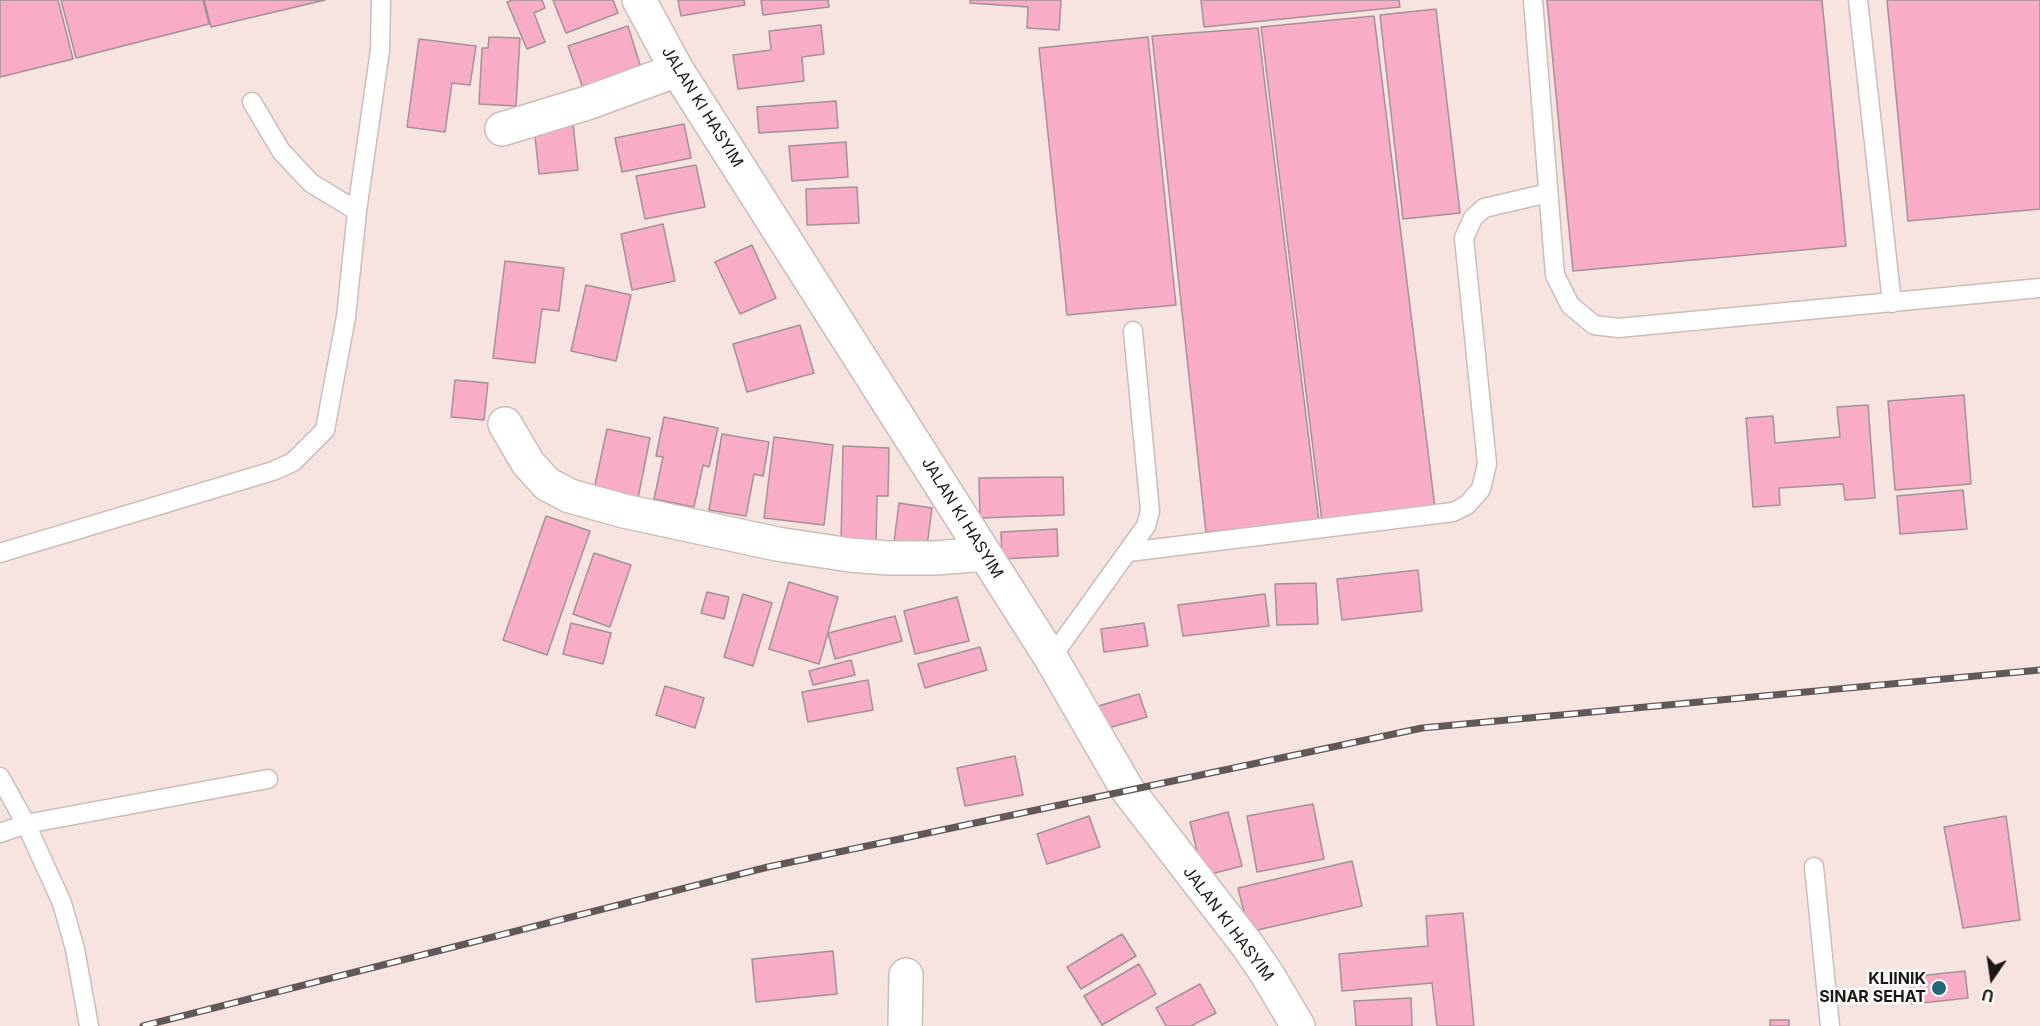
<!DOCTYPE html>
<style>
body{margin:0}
#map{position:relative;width:2040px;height:1026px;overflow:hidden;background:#f7e4e0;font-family:Inter,sans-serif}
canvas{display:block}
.north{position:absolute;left:1962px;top:948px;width:60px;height:60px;-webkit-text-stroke:4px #fff;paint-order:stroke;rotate:193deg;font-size:16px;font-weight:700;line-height:24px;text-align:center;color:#1d1715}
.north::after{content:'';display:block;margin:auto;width:21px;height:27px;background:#1d1715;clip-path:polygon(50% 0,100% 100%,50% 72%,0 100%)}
</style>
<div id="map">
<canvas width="2040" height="1026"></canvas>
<div class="north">U</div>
</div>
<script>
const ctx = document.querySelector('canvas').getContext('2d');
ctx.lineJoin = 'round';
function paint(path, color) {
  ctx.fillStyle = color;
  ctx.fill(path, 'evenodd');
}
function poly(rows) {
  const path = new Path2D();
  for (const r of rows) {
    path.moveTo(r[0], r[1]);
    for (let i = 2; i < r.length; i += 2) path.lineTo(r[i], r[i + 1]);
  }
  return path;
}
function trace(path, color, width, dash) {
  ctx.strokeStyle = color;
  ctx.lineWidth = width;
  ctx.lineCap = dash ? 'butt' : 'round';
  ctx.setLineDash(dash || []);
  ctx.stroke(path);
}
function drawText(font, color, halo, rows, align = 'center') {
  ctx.font = font + ' Inter,sans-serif';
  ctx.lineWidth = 5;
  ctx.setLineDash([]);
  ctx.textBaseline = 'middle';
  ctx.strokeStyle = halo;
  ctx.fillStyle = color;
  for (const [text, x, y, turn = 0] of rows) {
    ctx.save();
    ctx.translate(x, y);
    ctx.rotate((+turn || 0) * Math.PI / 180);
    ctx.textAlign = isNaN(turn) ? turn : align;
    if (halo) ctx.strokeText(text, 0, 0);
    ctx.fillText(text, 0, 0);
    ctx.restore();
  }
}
const building = poly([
 [0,0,58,0,73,59,0,77,0,0],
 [61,0,203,0,209,24,76,58,61,0],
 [204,0,325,0,211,27,204,0],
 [513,0,542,0,545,8,534,13,545,42,527,49,507,2,513,0],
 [553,0,613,0,618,13,566,33,553,0],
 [678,0,744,0,745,5,681,16,678,0],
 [761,0,828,0,829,7,763,15,761,0],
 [970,0,1061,0,1059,30,1027,28,1028,7,970,3,970,0],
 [1201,0,1399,0,1400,7,1204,27,1201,0],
 [1547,0,1822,0,1846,246,1573,271,1547,0],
 [1887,0,2040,0,2040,209,1908,221,1887,0],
 [1436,9,1460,213,1403,219,1380,15,1436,9],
 [1374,16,1435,508,1322,521,1261,27,1374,16],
 [821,25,824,54,802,57,804,81,738,89,733,55,771,50,769,31,821,25],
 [628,26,641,68,583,88,568,46,628,26],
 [1258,28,1319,521,1206,532,1152,36,1258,28],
 [489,37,520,38,516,106,479,104,482,48,488,48,489,37],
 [1148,37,1176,305,1067,315,1039,48,1148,37],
 [419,39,476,46,470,85,452,83,445,132,407,127,419,39],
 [836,101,838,128,759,133,757,107,836,101],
 [573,123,578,170,539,174,534,127,573,123],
 [684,124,691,158,622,172,615,138,684,124],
 [846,142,848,177,792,181,789,146,846,142],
 [696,165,705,207,645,219,636,176,696,165],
 [857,187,859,223,807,225,806,189,857,187],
 [663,224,675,281,632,290,621,234,663,224],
 [752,245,776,298,740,314,715,262,752,245],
 [505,261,564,268,559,311,542,309,535,363,493,358,505,261],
 [586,285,631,295,616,361,571,351,586,285],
 [800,325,814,373,747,392,733,344,800,325],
 [455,380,488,383,484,420,451,417,455,380],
 [1964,395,1971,484,1895,490,1888,401,1964,395],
 [1868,405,1875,498,1845,500,1843,484,1779,488,1780,505,1753,507,1746,418,1773,416,1775,443,1840,437,1837,407,1868,405],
 [664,417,718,428,709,467,703,465,694,507,654,499,663,457,656,456,664,417],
 [607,429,650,438,637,503,593,494,607,429],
 [722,434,769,442,763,476,754,474,746,516,709,510,722,434],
 [774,437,833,445,824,525,764,518,774,437],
 [843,446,889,448,888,496,877,496,876,545,841,543,843,446],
 [1063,477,1064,515,980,518,979,478,1063,477],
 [1963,490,1967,529,1900,534,1897,496,1963,490],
 [899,503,932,508,927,546,894,542,899,503],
 [546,516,590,531,547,655,503,640,546,516],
 [1057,529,1058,556,1002,559,1001,532,1057,529],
 [594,553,631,565,610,627,573,614,594,553],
 [1418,570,1422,611,1342,620,1337,579,1418,570],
 [789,582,838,597,819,664,769,649,789,582],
 [1316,583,1318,624,1277,625,1275,584,1316,583],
 [707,592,729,597,724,619,701,613,707,592],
 [743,594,772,603,753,666,724,657,743,594],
 [1265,594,1269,626,1183,636,1178,605,1265,594],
 [957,597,969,641,915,654,904,611,957,597],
 [895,616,902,641,835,659,828,633,895,616],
 [571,623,611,633,603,664,563,654,571,623],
 [1144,623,1148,646,1104,652,1101,629,1144,623],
 [980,647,987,670,925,688,918,664,980,647],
 [851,660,855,675,813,685,809,671,851,660],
 [868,680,873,710,808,722,802,692,868,680],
 [665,686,704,698,695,728,656,715,665,686],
 [1139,694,1147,717,1101,730,1095,707,1139,694],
 [1015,756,1023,795,965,806,957,768,1015,756],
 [1313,804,1324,859,1257,872,1247,816,1313,804],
 [1228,812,1242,866,1203,876,1190,822,1228,812],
 [1089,816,1100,847,1047,864,1037,834,1089,816],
 [2006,816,2020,920,1963,928,1944,827,2006,816],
 [1352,861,1362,906,1249,932,1238,888,1352,861],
 [1463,913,1474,1026,1437,1026,1432,983,1342,991,1339,954,1428,946,1426,916,1463,913],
 [1122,934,1136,956,1081,989,1067,967,1122,934],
 [833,951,837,994,756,1002,752,959,833,951],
 [1139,964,1156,994,1102,1025,1084,996,1139,964],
 [1965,971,1968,998,1912,1004,1909,977,1965,971],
 [1200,984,1216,1013,1191,1026,1166,1026,1156,1008,1200,984],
 [1411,998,1412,1026,1356,1026,1354,1001,1411,998],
 [1770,1020,1789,1020,1789,1026,1770,1026,1770,1020]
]);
paint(building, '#f9acc6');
trace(building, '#a29196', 1.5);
const service = poly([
 [1533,0,1555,275,1570,305,1594,325,1618,328,2040,288],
 [1858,0,1892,303],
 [252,102,281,151,311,183,357,211],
 [1128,552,1453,512,1467,505,1481,489,1487,464,1464,238,1473,218,1484,208,1548,193],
 [0,553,273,471,293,462,325,430,346,317,357,211,380,50,381,0],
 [1051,658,1146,526,1150,511,1133,331],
 [0,777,26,824,62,903,75,949,89,1026],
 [0,833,26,824,268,779],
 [1814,867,1830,1026]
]);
const minor = poly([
 [639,0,677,70,1051,658,1127,789,1248,946,1267,974,1298,1026],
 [502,129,587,103,677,70],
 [505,424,528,463,547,484,570,496,624,511,777,544,850,555,889,558,935,558,985,554],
 [905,1026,906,975]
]);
trace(service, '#cebcb9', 21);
trace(minor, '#cebcb9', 36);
trace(service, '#fff', 18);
trace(minor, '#fff', 33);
const rail = poly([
 [143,1026,768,867,1422,728,2040,670]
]);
trace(rail, '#625856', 7);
trace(rail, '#fff', 4.5, [14]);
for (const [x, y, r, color] of [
 [1939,988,8,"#25677a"]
]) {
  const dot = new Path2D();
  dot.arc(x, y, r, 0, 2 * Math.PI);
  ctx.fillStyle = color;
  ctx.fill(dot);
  trace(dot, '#fff', 2);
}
drawText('16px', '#1d1715', '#fff', [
 ["JALAN KI HASYIM",702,107,58],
 ["JALAN KI HASYIM",962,518,58],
 ["JALAN KI HASYIM",1228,924,53]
]);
drawText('bold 16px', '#1d1715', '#fff', [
 ["KLIINIK",1926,979],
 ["SINAR SEHAT",1926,997]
], 'right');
</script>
